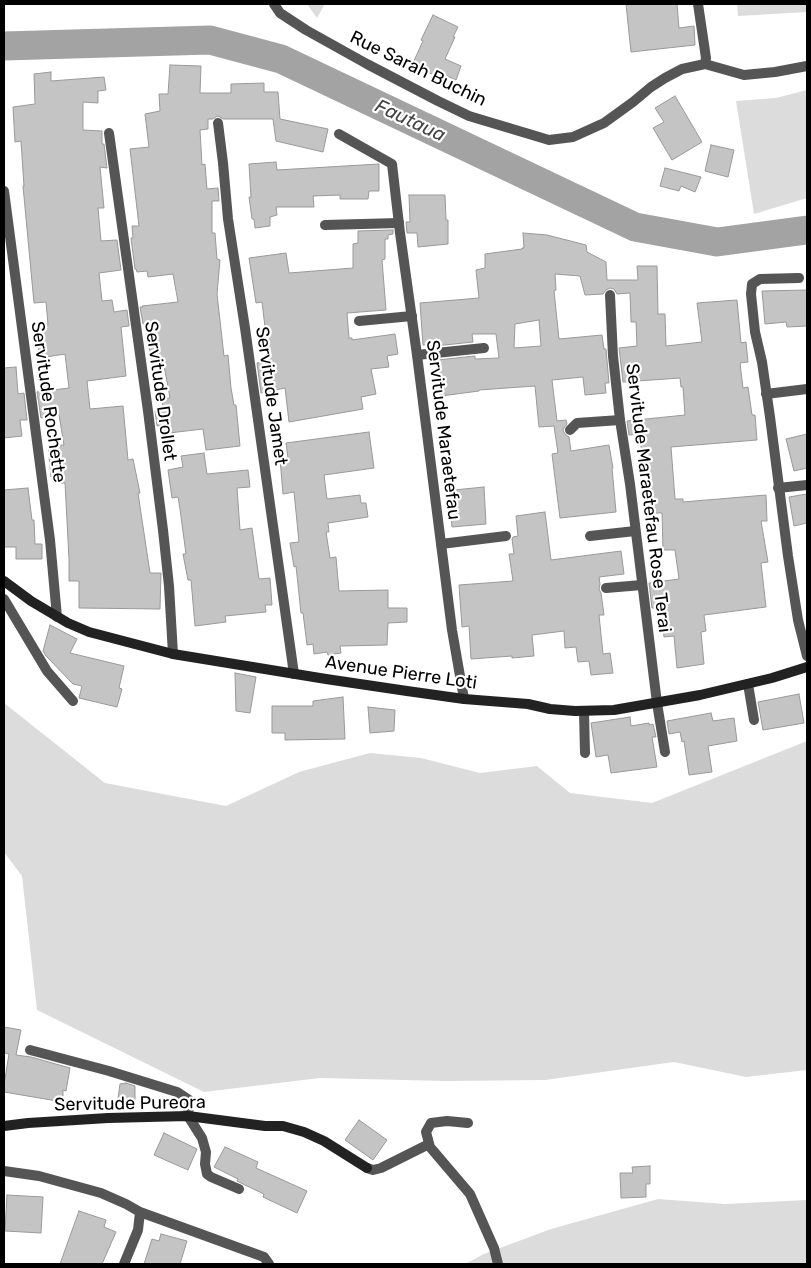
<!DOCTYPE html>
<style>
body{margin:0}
#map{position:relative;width:811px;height:1268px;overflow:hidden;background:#fff;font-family:Rubik,sans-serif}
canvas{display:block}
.frame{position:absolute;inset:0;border:5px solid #000;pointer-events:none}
</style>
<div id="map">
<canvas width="811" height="1268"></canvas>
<div class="frame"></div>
</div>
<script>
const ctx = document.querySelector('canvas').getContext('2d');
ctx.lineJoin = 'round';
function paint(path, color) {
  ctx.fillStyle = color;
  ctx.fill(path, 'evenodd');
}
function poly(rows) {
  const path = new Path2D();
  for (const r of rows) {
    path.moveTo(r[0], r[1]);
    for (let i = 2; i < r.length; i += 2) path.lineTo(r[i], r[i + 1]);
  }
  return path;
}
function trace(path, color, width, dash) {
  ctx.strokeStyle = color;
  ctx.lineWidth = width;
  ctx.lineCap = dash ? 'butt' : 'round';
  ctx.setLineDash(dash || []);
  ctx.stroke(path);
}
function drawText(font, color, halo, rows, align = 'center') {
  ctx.font = font + ' Rubik,sans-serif';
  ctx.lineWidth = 4.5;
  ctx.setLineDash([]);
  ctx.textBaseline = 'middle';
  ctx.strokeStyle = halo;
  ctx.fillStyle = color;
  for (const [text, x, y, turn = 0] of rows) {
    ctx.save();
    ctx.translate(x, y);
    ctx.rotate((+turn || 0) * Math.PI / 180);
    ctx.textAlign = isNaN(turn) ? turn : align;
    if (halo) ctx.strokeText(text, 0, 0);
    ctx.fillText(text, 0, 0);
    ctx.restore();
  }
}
paint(poly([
 [307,4,325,4,317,18],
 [737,4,807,4,807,12,738,16],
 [807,90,807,198,754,214,736,101,776,98],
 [4,703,105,783,226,806,299,772,370,753,421,758,480,773,537,766,570,793,652,803,807,741,807,1070,746,1077,674,1062,545,1080,446,1081,320,1078,204,1092,37,1010,22,876,4,852],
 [658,1199,725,1204,807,1200,807,1264,465,1264,484,1254,551,1229]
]), '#dcdcdc');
trace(poly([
 [4,46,210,40,281,59,635,227,717,242,807,230]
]), '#a3a3a3', 29);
const building = poly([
 [626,4,677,4,679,28,694,26,695,45,631,52,626,4],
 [433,15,458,27,453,37,455,37,445,59,461,66,456,80,447,76,445,80,412,65,423,41,421,40,433,15],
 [170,65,201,66,200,93,231,93,231,84,264,83,264,92,278,92,280,119,328,129,323,152,276,141,273,119,223,119,220,117,217,116,213,119,208,119,208,129,200,130,202,165,205,164,207,189,218,188,219,201,212,201,212,233,215,233,217,259,220,260,217,294,224,356,228,355,231,388,234,405,236,405,240,446,206,450,203,429,169,433,168,425,157,426,155,411,163,410,162,399,170,398,163,360,152,363,145,324,143,324,140,307,143,307,142,306,178,302,173,274,148,277,147,271,137,272,136,269,135,269,131,238,133,238,132,226,139,226,130,149,149,147,145,114,160,111,159,94,168,94,170,65],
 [51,72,51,81,104,77,106,90,98,91,98,103,83,102,83,130,102,131,102,144,104,144,107,168,100,167,104,208,98,208,101,241,117,240,121,270,99,273,102,301,112,300,114,312,127,310,129,326,121,327,126,376,87,381,90,409,123,406,128,460,133,459,140,493,138,493,150,573,161,573,160,609,79,608,79,581,69,581,69,559,65,483,61,483,60,476,51,477,48,446,64,445,59,415,41,418,37,392,69,388,65,354,40,358,36,335,43,334,42,326,48,325,46,302,34,303,23,186,24,186,21,141,15,142,13,107,35,104,34,74,51,72],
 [675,96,702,142,672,160,653,128,664,122,655,108,675,96],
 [711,145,734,150,728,177,705,171,711,145],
 [276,162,277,170,379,164,379,191,369,191,368,199,340,199,340,195,313,196,314,207,276,207,277,215,270,217,270,226,255,228,254,219,252,219,249,197,251,197,249,164,276,162],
 [665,168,701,177,695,192,681,186,679,191,660,186,665,168],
 [409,195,445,195,446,220,448,220,448,244,418,247,417,233,407,233,406,222,410,222,409,195],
 [393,230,393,234,388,235,388,239,385,239,385,259,382,260,386,310,347,313,349,338,352,338,352,340,395,334,398,354,387,356,389,367,371,369,376,394,361,397,363,409,289,422,285,388,261,393,257,363,269,360,262,302,256,303,249,258,286,253,289,273,353,268,353,244,358,243,358,231,393,230],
 [523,233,547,235,586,245,587,252,606,262,607,280,638,280,637,266,657,266,658,314,665,314,666,346,702,342,697,303,737,300,741,343,746,342,748,362,740,363,743,388,748,387,752,415,755,415,757,440,671,447,675,499,683,499,683,502,766,495,767,521,761,521,768,562,761,563,766,607,704,615,706,631,701,632,704,664,677,668,674,636,664,637,661,608,652,608,649,583,679,579,675,550,663,550,662,513,650,513,649,480,644,481,640,434,629,435,627,421,685,415,683,387,681,387,680,378,623,382,619,348,637,346,636,322,631,322,630,293,617,294,614,289,610,288,606,290,603,294,585,295,580,276,555,274,556,290,554,291,559,339,602,335,604,349,606,349,609,383,605,383,606,393,585,395,583,377,552,380,557,421,566,420,567,424,564,428,563,431,566,435,569,437,571,451,609,445,613,468,612,468,616,512,560,518,552,454,558,453,554,426,539,427,535,386,479,390,479,391,441,396,437,360,475,356,475,359,499,358,496,334,472,334,473,342,435,346,435,344,423,345,420,303,479,298,476,270,485,268,485,254,522,249,522,248,524,248,523,233],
 [539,320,541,346,514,348,515,324,539,320],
 [807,290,807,326,787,327,786,322,765,324,762,291,807,290],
 [16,367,18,394,24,393,27,420,20,420,22,436,4,438,4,368,16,367],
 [369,432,374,468,324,475,327,499,360,495,361,503,366,503,368,517,328,523,329,532,326,532,330,558,336,557,339,591,388,590,388,608,407,608,407,622,388,623,387,645,340,646,341,653,328,655,327,652,314,654,313,644,307,645,303,613,301,613,296,566,294,567,290,543,299,542,294,492,283,494,280,459,288,458,286,443,369,432],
 [807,434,807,468,794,471,786,439,807,434],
 [204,453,207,474,248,470,250,487,237,488,240,530,252,528,259,579,270,578,272,605,265,605,266,612,225,616,226,622,195,626,191,580,188,580,183,554,186,554,180,509,178,497,172,498,168,470,183,467,181,456,204,453],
 [484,487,486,524,452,527,450,506,456,505,454,490,484,487],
 [28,488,32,520,34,520,35,544,42,544,42,559,16,559,16,547,4,547,4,490,28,488],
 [807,494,807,523,794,526,789,497,807,494],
 [545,512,551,560,621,551,624,574,599,577,600,584,599,589,601,593,604,615,599,615,603,654,610,653,613,673,591,675,589,661,578,662,576,647,565,648,564,631,532,635,534,656,512,658,512,656,471,659,469,626,462,627,459,585,513,581,509,554,514,554,512,539,513,537,518,536,516,516,545,512],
 [50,625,77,639,70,653,124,666,119,688,122,689,117,707,79,698,82,686,73,684,46,656,43,651,50,625],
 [235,673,256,677,250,713,236,711,235,673],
 [799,694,804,723,763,730,758,702,799,694],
 [343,697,345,739,285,740,285,733,272,733,272,706,313,706,313,701,343,697],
 [368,707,395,710,394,731,370,733,368,707],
 [711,713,713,721,734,718,737,741,708,746,712,772,689,775,684,741,682,742,680,732,669,734,667,721,711,713],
 [630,717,631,726,649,723,649,725,653,724,656,737,652,737,657,767,611,773,608,755,596,757,591,723,630,717],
 [4,1027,21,1030,16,1055,31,1057,70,1068,66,1091,63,1090,63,1102,4,1092,4,1085,9,1054,4,1053,4,1027],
 [126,1083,135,1086,135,1102,123,1103,118,1098,120,1084,126,1083],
 [359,1120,387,1140,373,1160,345,1140,359,1120],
 [164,1133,197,1149,188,1170,154,1155,164,1133],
 [225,1147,258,1162,256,1168,307,1191,297,1213,263,1197,264,1194,245,1185,237,1181,238,1179,214,1167,225,1147],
 [650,1166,650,1184,646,1184,646,1197,621,1198,620,1173,633,1173,632,1167,650,1166],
 [7,1195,43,1197,41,1233,5,1231,7,1195],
 [79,1211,106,1220,104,1227,116,1232,102,1264,60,1264,79,1211],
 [161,1234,187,1241,180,1264,144,1264,152,1239,159,1241,161,1234]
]);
paint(building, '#c4c4c4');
trace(building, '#999', 1);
trace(poly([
 [325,225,399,223],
 [359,321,412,316],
 [417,355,484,348],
 [766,394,807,389],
 [570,430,577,423,620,420],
 [778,488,807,485],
 [590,536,635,531],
 [441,544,506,536],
 [606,588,642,585],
 [4,599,47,671,73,701],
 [748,684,754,720],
 [657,703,665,752],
 [584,712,585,753],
 [30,1050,109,1071,177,1092,189,1100,188,1116,202,1138,206,1152,205,1164,207,1174,211,1177,239,1189]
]), '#555', 10);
trace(poly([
 [274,4,280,13,306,30,367,64,438,101,469,116,549,140,573,137,604,123,633,102,651,87,665,78,682,69,705,64,744,75,775,72,807,66],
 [698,4,706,58,705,64],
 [218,123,223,163,228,219,245,328,294,674],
 [109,133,148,411,163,530,169,586,173,654],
 [339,134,392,164,400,233,417,355,452,630,464,699],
 [4,191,50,540,57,617],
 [799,278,760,279,752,284,751,294,755,332,762,362,770,417,788,556,798,620,807,656],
 [610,295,613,356,620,420,630,484,657,703],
 [468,1123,447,1121,431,1123,426,1132,430,1147,470,1194,494,1248,498,1264],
 [367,1168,373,1170,381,1168,429,1144],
 [4,1171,39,1176,101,1193,126,1204,140,1212,264,1257,269,1264],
 [124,1264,138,1230,140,1212]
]), '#555', 10);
trace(poly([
 [4,581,31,601,68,623,89,632,173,654,326,679,407,691,464,699,528,704,550,709,575,711,614,710,700,695,772,678,807,667],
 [4,1126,28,1123,108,1118,188,1116,265,1126,283,1126,304,1132,324,1141,367,1168]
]), '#222', 10);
drawText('18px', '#000', '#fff', [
 ["Rue Sarah Buchin",418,69,26],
 ["Servitude Drollet",160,391,82],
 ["Servitude Jamet",271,396,82],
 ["Servitude Rochette",48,402,82],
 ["Servitude Maraetefau",443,430,83],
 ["Servitude Maraetefau Rose Terai",648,498,83],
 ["Avenue Pierre Loti",401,673,8],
 ["Servitude Pureora",130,1104,-1]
]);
drawText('italic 19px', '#444', '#fff', [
 ["Fautaua",410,121,25]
]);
</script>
